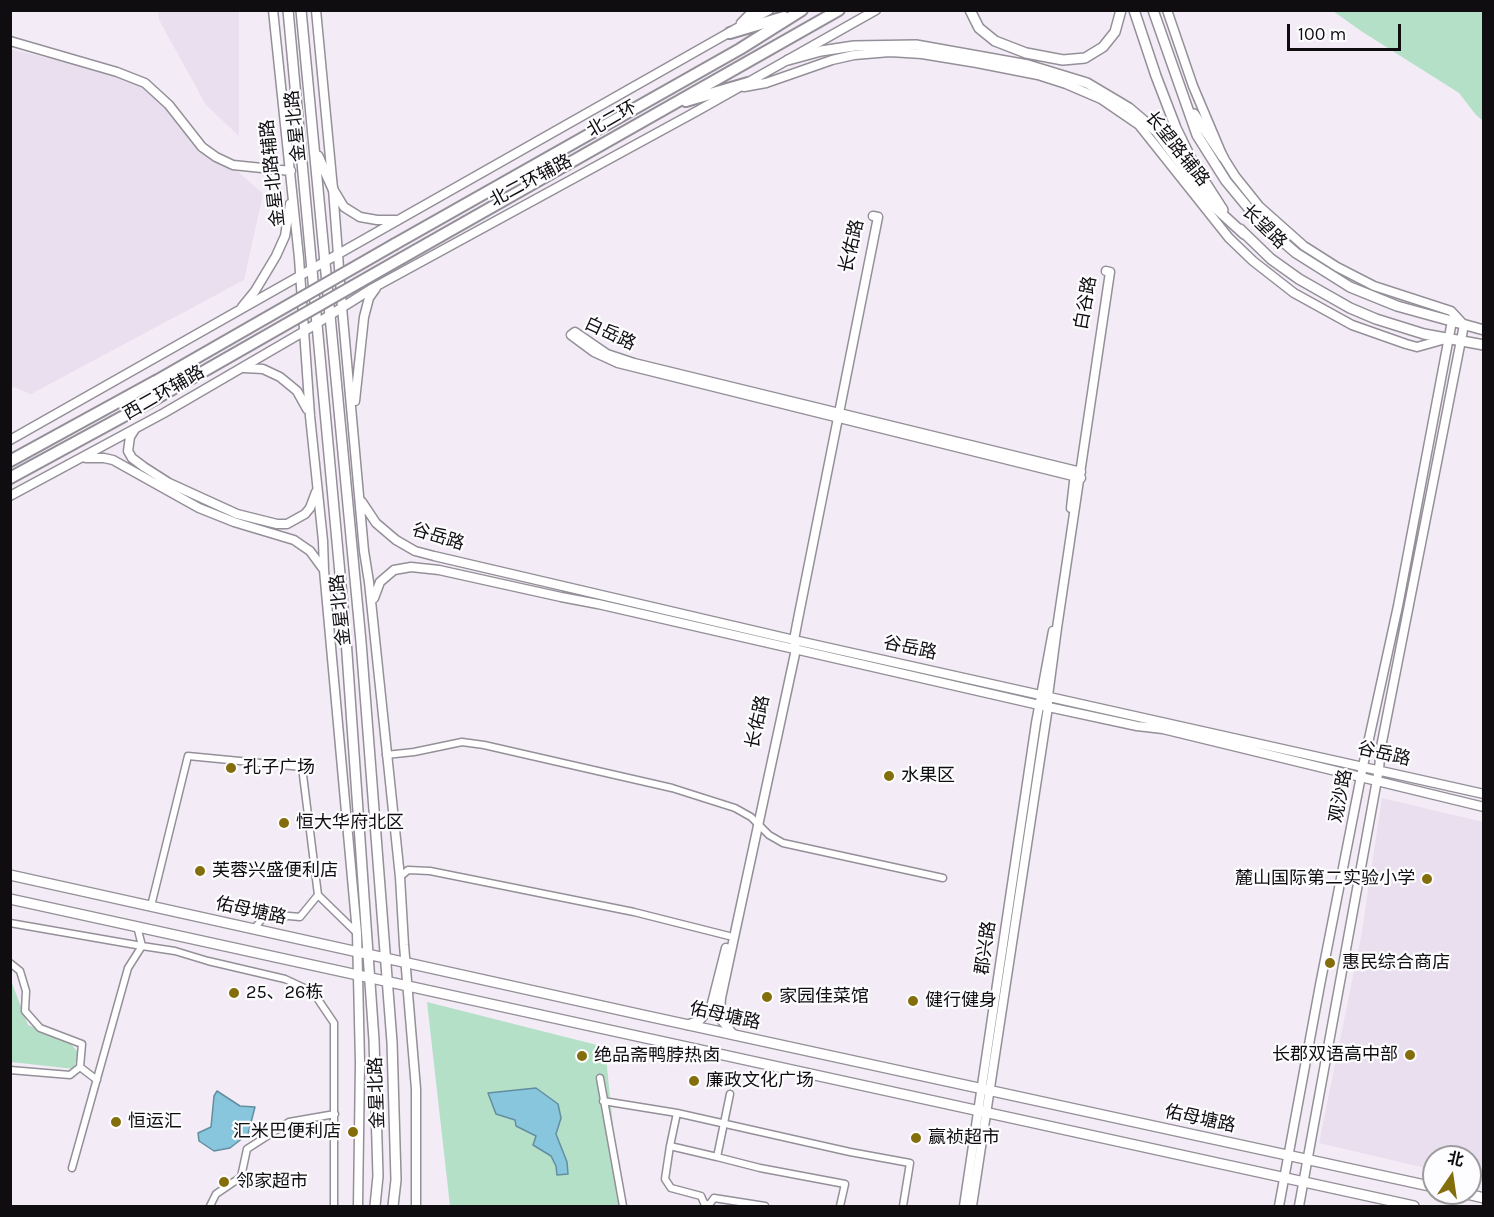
<!DOCTYPE html>
<meta charset="utf-8">
<style>
body{margin:0}
#map{position:relative;width:1494px;height:1217px;overflow:hidden;background:#f3ecf6;font-family:Karla,"Noto Sans SC",sans-serif}
canvas{display:block}
.frame{position:absolute;inset:0;border:12px solid #0f0d10;pointer-events:none}
.north{position:absolute;left:1422px;top:1145px;width:60px;height:60px;box-sizing:border-box;background:#fdfcfe;border:2px solid #9e9c9f;border-radius:50%;rotate:13deg;font-size:16px;font-weight:700;line-height:24px;text-align:center;color:#0f0d10}
.north::after{content:'';display:block;margin:auto;width:21px;height:27px;background:#836e0b;clip-path:polygon(50% 0,100% 100%,50% 72%,0 100%)}
.scale{position:absolute;left:1287px;top:24px;width:114px;height:27px;box-sizing:border-box;border:3px solid #0f0d10;border-top:0;padding-left:8px;font-size:18px;line-height:21px;white-space:nowrap;color:#0f0d10;-webkit-text-stroke:4px #fdfcfe;paint-order:stroke}
</style>
<div id="map">
<canvas width="1494" height="1217"></canvas>
<div class="frame"></div>
<div class="north">北</div>
<div class="scale">100 m</div>
</div>
<script>
const ctx = document.querySelector('canvas').getContext('2d');
ctx.lineJoin = 'round';
function paint(path, color) {
  ctx.fillStyle = color;
  ctx.fill(path, 'evenodd');
}
function poly(rows) {
  const path = new Path2D();
  for (const r of rows) {
    path.moveTo(r[0], r[1]);
    for (let i = 2; i < r.length; i += 2) path.lineTo(r[i], r[i + 1]);
  }
  return path;
}
function trace(path, color, width, dash) {
  ctx.strokeStyle = color;
  ctx.lineWidth = width;
  ctx.lineCap = dash ? 'butt' : 'round';
  ctx.setLineDash(dash || []);
  ctx.stroke(path);
}
function drawText(font, color, halo, rows, align = 'center') {
  ctx.font = font + ' Karla,"Noto Sans SC",sans-serif';
  ctx.lineWidth = 4.5;
  ctx.setLineDash([]);
  ctx.textBaseline = 'middle';
  ctx.strokeStyle = halo;
  ctx.fillStyle = color;
  for (const [text, x, y, turn = 0] of rows) {
    ctx.save();
    ctx.translate(x, y);
    ctx.rotate((+turn || 0) * Math.PI / 180);
    ctx.textAlign = isNaN(turn) ? turn : align;
    if (halo) ctx.strokeText(text, 0, 0);
    ctx.fillText(text, 0, 0);
    ctx.restore();
  }
}
paint(poly([
 [158,11,239,11,239,136,206,105,159,20],
 [10,49,135,79,263,194,244,280,31,394,11,386],
 [1382,798,1483,822,1483,1182,1470,1178,1470,1157,1434,1157,1434,1170,1319,1143,1361,937]
]), '#e9dfee');
paint(poly([
 [1333,11,1483,11,1483,121,1476,115,1459,93,1361,31],
 [10,978,28,1025,68,1041,78,1052,74,1069,11,1062],
 [427,1002,605,1047,621,1206,450,1206]
]), '#b4e0c8');
const water = poly([
 [536,1088,558,1104,561,1118,556,1134,567,1162,568,1174,557,1175,556,1166,551,1156,533,1145,536,1136,516,1126,515,1120,496,1114,488,1093,536,1088],
 [217,1091,240,1106,255,1107,248,1134,230,1148,214,1151,199,1141,198,1133,211,1127,214,1096,217,1091]
]);
paint(water, '#87c6dd');
trace(water, '#638ea0', 1.5);
const street = poly([
 [386,755,414,752,462,742,484,745,672,788,735,808,751,817,769,835,783,843,943,878],
 [400,877,408,870,430,871,634,912,729,936],
 [151,906,188,756,302,767,318,895,357,933],
 [10,923,142,946,137,926],
 [254,929,266,914,300,917,318,895],
 [10,963,20,971,26,991,25,1011,40,1028,82,1044,80,1067,70,1075,10,1070],
 [80,1067,97,1080],
 [600,1078,623,1206],
 [730,1094,717,1157,760,1168,845,1184,840,1206],
 [603,1101,677,1113,850,1152,910,1163,903,1206],
 [677,1113,670,1146,665,1179,671,1188,701,1196,704,1203,709,1205,714,1198,765,1206],
 [670,1146,717,1157],
 [72,1168,128,968,142,946,175,951,208,961,285,979,313,992,334,1023,334,1206],
 [210,1206,216,1194,241,1177,247,1149,289,1122,335,1114]
]);
const secondary = poly([
 [273,10,299,258,310,416,323,541,324,570,357,933,360,1063,358,1206],
 [316,10,333,189,342,307,364,551,369,582,400,877,404,945,416,1089,416,1206],
 [1167,10,1193,86,1223,157,1235,176,1259,206,1304,246,1337,267,1374,286,1451,311,1464,325,1381,747,1379,769,1299,1206],
 [741,23,754,10],
 [10,41,117,72,145,83,169,105,202,147,216,157,233,165,291,171],
 [744,87,766,83,832,60,854,55,890,52,922,54,977,63,1038,75,1066,84,1101,99,1139,125,1229,238,1253,261,1294,293,1352,325,1406,344,1417,347,1449,338],
 [335,192,344,207,360,217,377,220,395,220],
 [242,307,255,291,276,256,285,236,290,204],
 [244,368,263,369,280,377,297,391,307,409],
 [355,401,364,317,369,298,376,288],
 [135,429,130,437,128,451,132,458,144,467,169,483,237,514,277,524,287,524,305,514,310,508,316,492],
 [10,440,769,10],
 [86,458,104,458,113,460,199,508,234,522,294,540,310,551,324,570],
 [1081,478,618,363,594,352,571,335,575,332,607,354,634,363,1081,472],
 [10,496,164,413,303,332,373,288,699,110,876,10],
 [362,502,376,523,396,540,415,551,434,556,794,640,1484,794],
 [1071,508,1075,473],
 [374,598,380,582,394,570,411,567,439,570,561,597,598,604,1039,705,1137,726,1163,729,1484,807],
 [687,1025,700,1020,711,1007,726,948],
 [734,1035,722,1021,720,1011,721,998,796,649,794,640,797,624,878,217,873,216],
 [964,1206,1036,723,1053,631],
 [972,1206,1048,707,1048,696,1057,628,1110,272,1106,271],
 [1279,1206,1320,985,1363,766,1398,606,1452,321]
]);
const primary = poly([
 [288,10,346,639,374,1040,378,1176,375,1206],
 [301,10,361,642,392,1042,396,1180,393,1206],
 [970,10,979,28,995,41,1026,53,1063,60,1085,58,1103,47,1115,32,1121,10],
 [1134,10,1156,76,1176,128,1194,165,1223,210],
 [1153,10,1197,135,1226,181,1259,221,1296,253,1350,287,1397,306,1484,330],
 [788,60,821,51,854,46,916,45,1028,65,1087,83,1129,108,1156,131,1210,203,1244,234],
 [1194,114,1223,157],
 [318,156,333,189],
 [1240,229,1271,259,1299,279,1350,308,1376,319,1424,334,1484,345],
 [10,875,638,1014,1434,1187],
 [10,899,1414,1206],
 [1463,1193,1484,1198]
]);
const highway = poly([
 [730,33,784,17],
 [686,101,748,83],
 [395,244,740,49,802,10],
 [402,258,839,10],
 [10,461,156,381],
 [10,478,157,398]
]);
trace(street, '#948f98', 9);
trace(secondary, '#948f98', 11);
trace(primary, '#948f98', 12);
trace(highway, '#948f98', 14);
trace(street, '#fff', 6);
trace(secondary, '#fff', 8);
trace(primary, '#fff', 9);
trace(highway, '#fff', 10);
const highwayBridge = poly([
 [156,381,395,244],
 [157,398,402,258]
]);
trace(highwayBridge, '#948f98', 14, []);
trace(highwayBridge, '#fff', 10);
for (const [x, y, r, color] of [
 [231,768,6,"#836e0b"],
 [889,776,6,"#836e0b"],
 [284,823,6,"#836e0b"],
 [200,871,6,"#836e0b"],
 [1427,879,6,"#836e0b"],
 [1330,963,6,"#836e0b"],
 [234,993,6,"#836e0b"],
 [767,997,6,"#836e0b"],
 [913,1001,6,"#836e0b"],
 [1410,1055,6,"#836e0b"],
 [582,1056,6,"#836e0b"],
 [694,1081,6,"#836e0b"],
 [116,1122,6,"#836e0b"],
 [353,1132,6,"#836e0b"],
 [916,1138,6,"#836e0b"],
 [224,1182,6,"#836e0b"]
]) {
  const dot = new Path2D();
  dot.arc(x, y, r, 0, 2 * Math.PI);
  ctx.fillStyle = color;
  ctx.fill(dot);
  trace(dot, '#fdfcfe', 2);
}
drawText('18px', '#0f0d10', '#fdfcfe', [
 ["北二环",612,119,-30],
 ["金星北路",296,126,-96],
 ["长望路辅路",1177,149,51],
 ["金星北路辅路",273,173,-96],
 ["北二环辅路",531,181,-28],
 ["长望路",1264,227,44],
 ["长佑路",852,246,-77],
 ["白谷路",1086,303,-80],
 ["白岳路",610,334,25],
 ["西二环辅路",164,393,-30],
 ["谷岳路",438,537,17],
 ["金星北路",341,610,-96],
 ["谷岳路",910,648,12],
 ["长佑路",758,722,-78],
 ["谷岳路",1384,754,13],
 ["观沙路",1341,796,-79],
 ["佑母塘路",251,911,12],
 ["郡兴路",986,948,-82],
 ["佑母塘路",725,1016,12],
 ["金星北路",377,1093,-92],
 ["佑母塘路",1200,1119,12]
]);
drawText('18px', '#0f0d10', '#fdfcfe', [
 ["孔子广场",243,768],
 ["水果区",901,776],
 ["恒大华府北区",296,823],
 ["芙蓉兴盛便利店",212,871],
 ["麓山国际第二实验小学",1415,879,"right"],
 ["惠民综合商店",1342,963],
 ["25、26栋",246,993],
 ["家园佳菜馆",779,997],
 ["健行健身",925,1001],
 ["长郡双语高中部",1398,1055,"right"],
 ["绝品斋鸭脖热卤",594,1056],
 ["廉政文化广场",706,1081],
 ["恒运汇",128,1122],
 ["汇米巴便利店",341,1132,"right"],
 ["赢祯超市",928,1138],
 ["邻家超市",236,1182]
], 'left');
</script>
